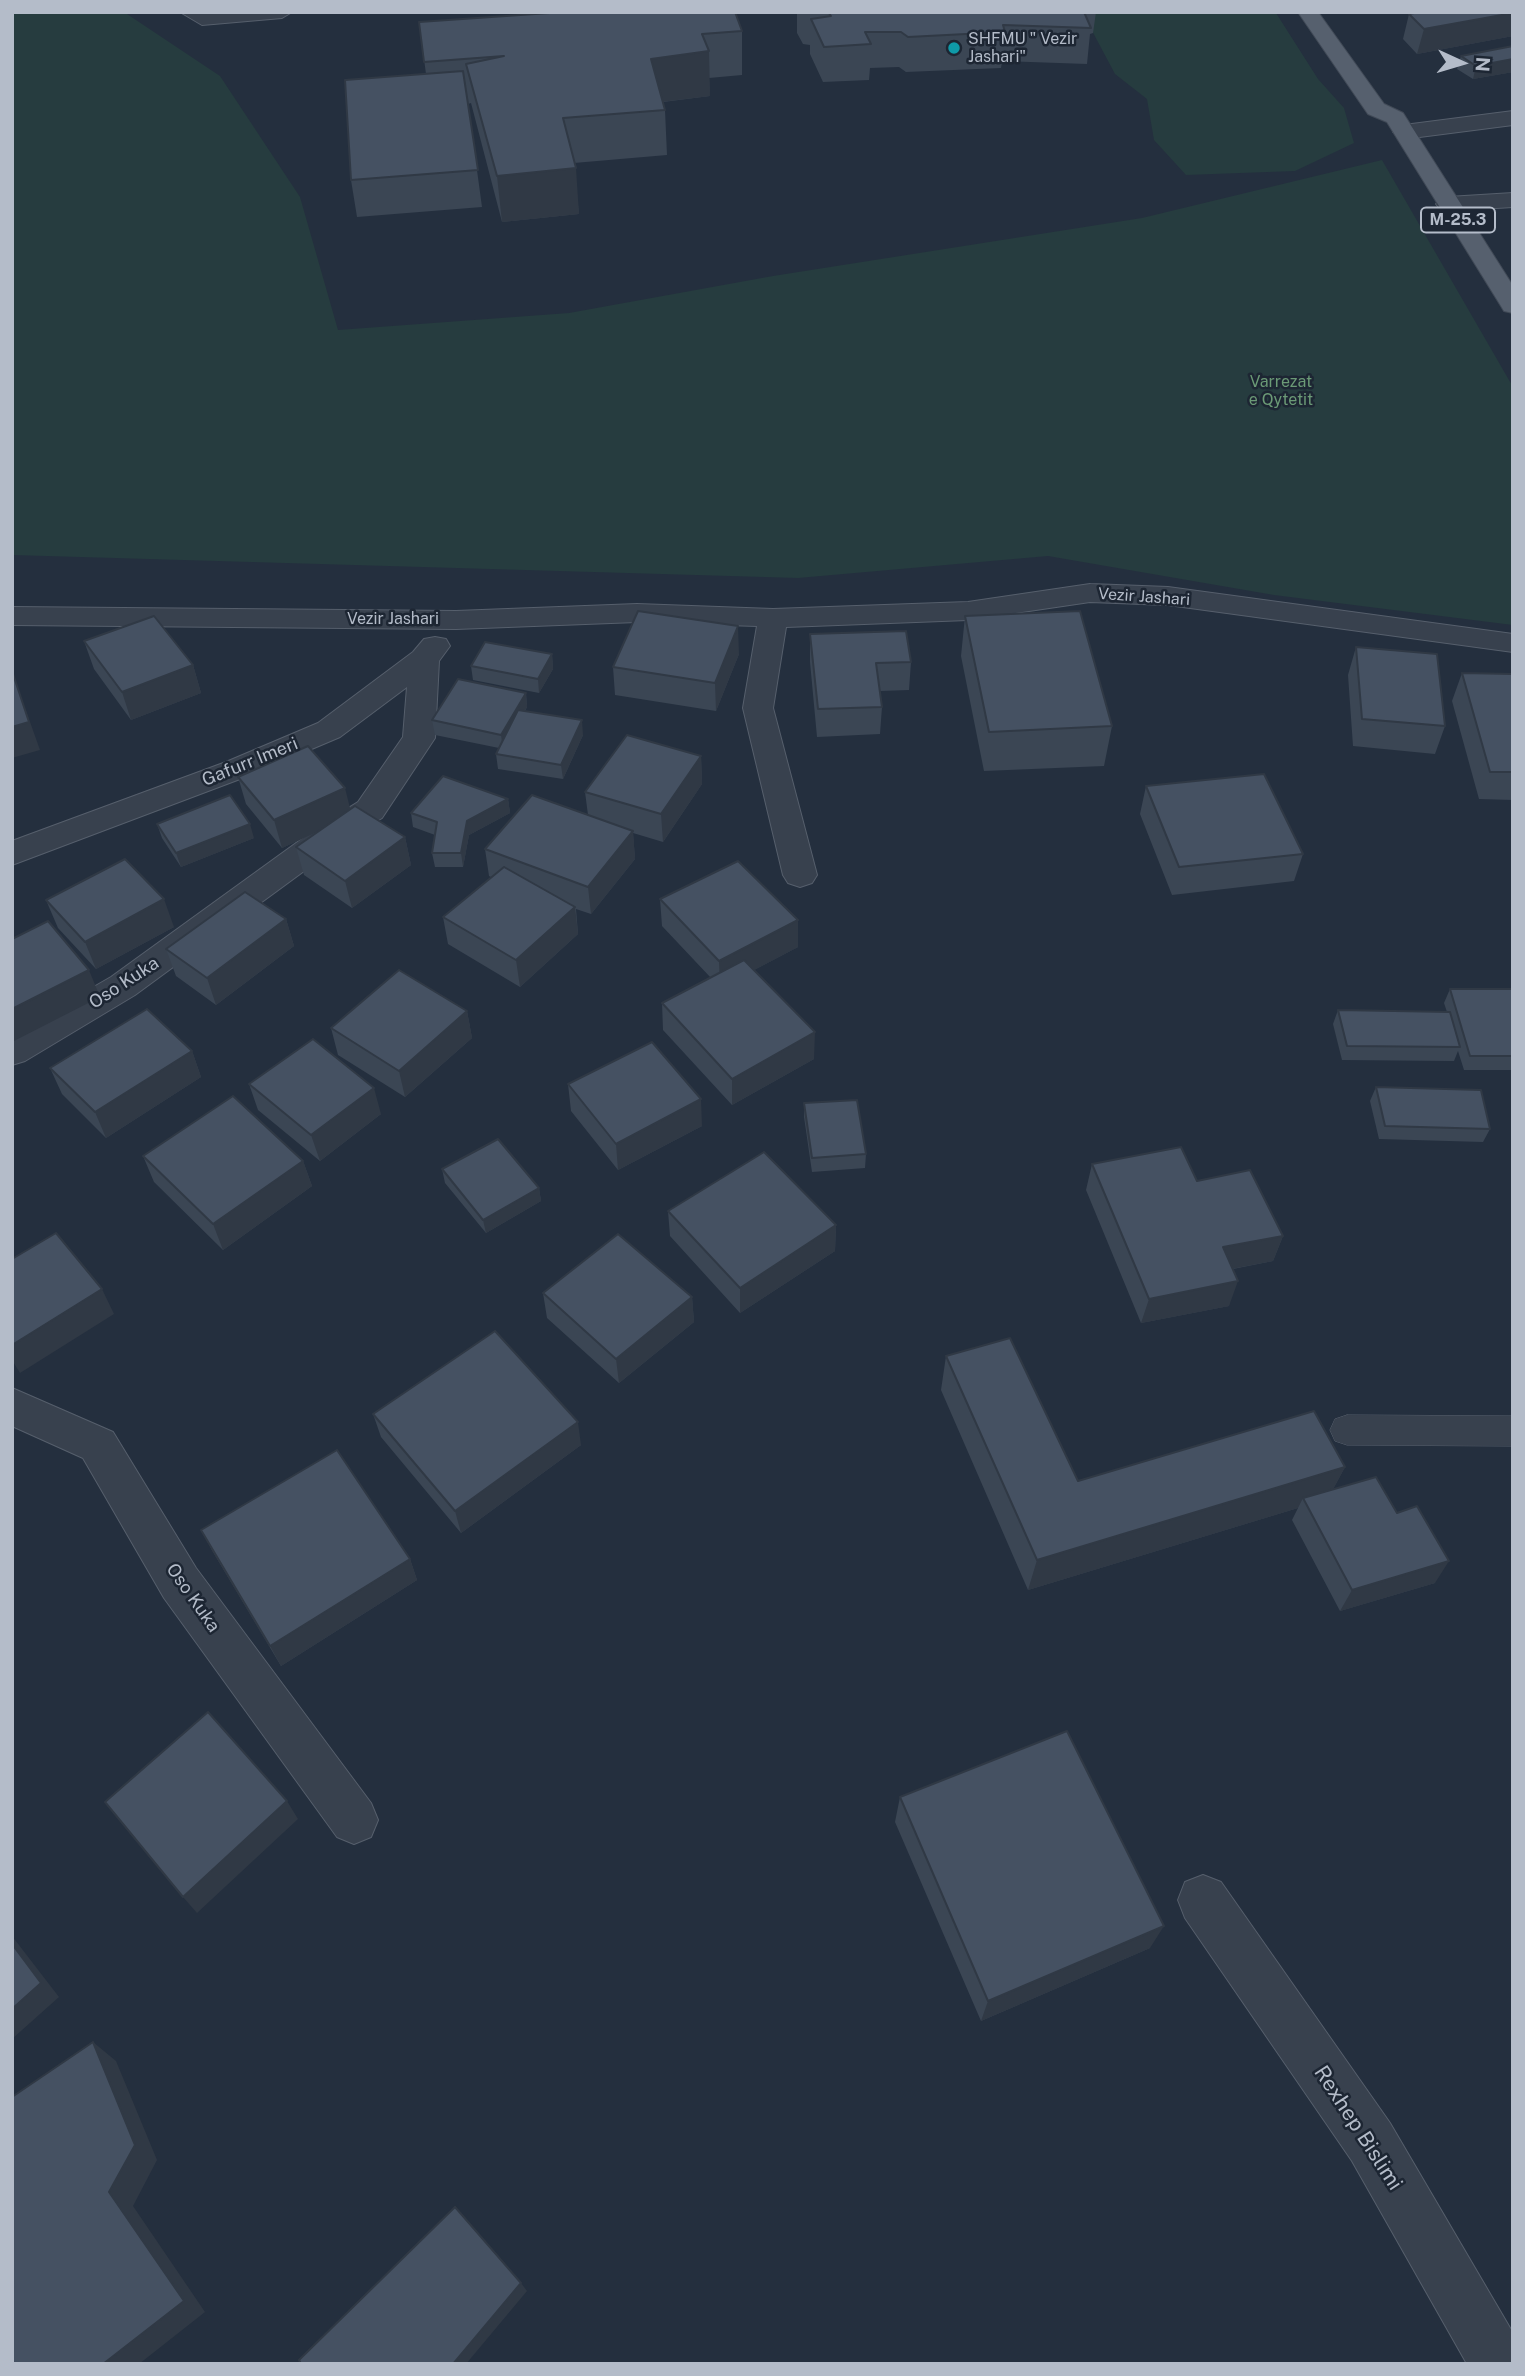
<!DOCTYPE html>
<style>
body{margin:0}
#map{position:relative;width:1525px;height:2376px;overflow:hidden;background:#242f3e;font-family:"Public Sans",sans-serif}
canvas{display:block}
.frame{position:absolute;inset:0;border:14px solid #b4bcc9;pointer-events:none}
.north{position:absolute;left:1427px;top:28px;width:70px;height:70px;-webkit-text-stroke:5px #1d2633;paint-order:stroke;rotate:94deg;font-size:19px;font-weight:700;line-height:28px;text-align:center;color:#b4bcc9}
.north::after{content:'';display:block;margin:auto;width:24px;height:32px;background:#b4bcc9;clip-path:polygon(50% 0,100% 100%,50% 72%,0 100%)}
</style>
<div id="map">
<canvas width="1525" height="2376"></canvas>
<div class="frame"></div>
<div class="north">N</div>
</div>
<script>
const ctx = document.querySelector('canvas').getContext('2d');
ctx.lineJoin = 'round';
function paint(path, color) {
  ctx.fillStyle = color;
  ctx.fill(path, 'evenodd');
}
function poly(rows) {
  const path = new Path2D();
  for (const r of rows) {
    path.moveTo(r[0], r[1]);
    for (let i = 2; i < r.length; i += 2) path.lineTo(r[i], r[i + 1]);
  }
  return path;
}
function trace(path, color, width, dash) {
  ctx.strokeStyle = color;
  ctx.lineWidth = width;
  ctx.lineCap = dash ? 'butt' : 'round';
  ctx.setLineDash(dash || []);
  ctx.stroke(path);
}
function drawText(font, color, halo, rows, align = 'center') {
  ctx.font = font + ' "Public Sans",sans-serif';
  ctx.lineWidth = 5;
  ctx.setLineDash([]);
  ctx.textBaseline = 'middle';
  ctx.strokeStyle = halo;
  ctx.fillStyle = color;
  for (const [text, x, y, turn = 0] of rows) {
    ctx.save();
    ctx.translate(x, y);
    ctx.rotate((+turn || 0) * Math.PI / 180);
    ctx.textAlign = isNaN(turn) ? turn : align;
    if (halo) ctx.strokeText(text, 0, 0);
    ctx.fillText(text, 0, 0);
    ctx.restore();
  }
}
paint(poly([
 [12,12,124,12,220,76,300,197,338,330,569,313,773,276,1142,218,1382,160,1513,387,1513,625,1274,595,1048,556,798,578,12,555],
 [1096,12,1276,13,1318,79,1344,108,1354,143,1295,171,1186,175,1154,140,1147,99,1115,74,1090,27]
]), '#263c3f');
const lane = poly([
 [1347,1415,1513,1416,1513,1446,1347,1445,1335,1441,1330,1430,1335,1419,1347,1415]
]);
const street = poly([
 [180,12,206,13,292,12,282,18,202,25,180,12],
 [1513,111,1513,125,1404,139,1393,132,1404,125,1513,111],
 [1513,193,1513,207,1448,211,1440,209,1436,204,1440,199,1448,197,1513,193],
 [1090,584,1168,587,1513,634,1513,652,1168,605,1090,602,968,620,786,627,773,708,817,875,812,883,800,887,788,883,783,875,743,708,757,626,637,622,456,629,12,625,12,607,456,611,637,604,773,609,968,602,1090,584],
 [435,637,446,639,450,646,439,661,435,738,382,818,345,841,135,995,25,1061,12,1065,12,1034,111,977,321,825,358,802,403,737,407,687,340,737,248,776,12,865,12,841,226,762,318,723,413,652,424,639,435,637],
 [12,1388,113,1432,196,1568,371,1803,378,1820,371,1837,354,1844,337,1837,164,1598,83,1458,12,1426,12,1388],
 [1203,1875,1221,1882,1390,2123,1513,2333,1513,2364,1467,2364,1352,2161,1185,1918,1178,1900,1185,1882,1203,1875]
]);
const primary = poly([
 [1298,12,1318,12,1384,104,1403,113,1513,286,1513,313,1504,311,1501,306,1387,122,1368,114,1298,12]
]);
trace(lane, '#565f6c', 1);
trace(street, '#565f6c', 2);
trace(primary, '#414a57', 2);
paint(lane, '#38414e');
paint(street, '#38414e');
paint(primary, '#56606e');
paint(poly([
 [797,12,1096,12,1093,33,1090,34,1087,64,1002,61,1001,68,906,72,899,67,870,68,869,80,823,82,810,54,810,45,803,44,797,33],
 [1513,12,1513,36,1417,54,1403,39,1409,14],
 [419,22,742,31,742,75,709,78,710,96,663,102,665,110,667,155,574,163,579,214,502,222,471,103,468,104,482,207,357,217,351,180,426,74],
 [1513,46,1513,72,1473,79,1457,69,1461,56],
 [965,616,1112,726,1104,766,984,771,961,656],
 [810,634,911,662,909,690,880,691,882,707,880,734,817,737,810,662],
 [84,641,193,665,201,693,131,720,94,669],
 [1356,647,1445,726,1435,754,1353,746,1348,675],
 [552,654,553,669,539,693,473,680,471,666],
 [739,654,716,711,615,695,613,667],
 [1462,673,1513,674,1513,800,1479,799,1452,701],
 [526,693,527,707,525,711,583,735,563,779,498,769,496,754,499,748,435,735,432,720],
 [701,756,702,784,663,842,633,833,635,859,591,914,576,909,578,934,520,987,448,944,443,917,491,877,489,876,485,849,588,815,585,792],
 [238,777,350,809,405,837,411,865,352,908,304,875,296,847,321,830,282,848,246,804],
 [1146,786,1303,854,1294,881,1172,895,1140,814],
 [508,799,510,813,469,835,463,867,435,867,432,853,435,835,413,827,411,813],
 [157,824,254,838,181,867,162,838],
 [660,899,798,947,754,970,814,1059,732,1105,663,1030,662,1003,711,978,662,926],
 [46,900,174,927,96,969,58,928],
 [286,919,294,946,216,1005,176,976,166,949],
 [1450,989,1513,991,1513,1070,1464,1070,1458,1051,1454,1061,1342,1060,1333,1024,1338,1010,1447,1012,1444,1003],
 [467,1011,472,1038,405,1097,338,1055,331,1028],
 [192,1051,201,1077,106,1138,62,1094,50,1068],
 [249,1084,381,1114,320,1161,258,1110],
 [568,1084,702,1126,618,1170,571,1111],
 [1376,1087,1490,1129,1483,1142,1379,1139,1370,1101],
 [804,1103,866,1154,865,1168,812,1172,804,1117],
 [143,1156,303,1161,312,1186,223,1250,154,1182],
 [1092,1164,1197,1181,1283,1236,1273,1261,1233,1269,1229,1306,1141,1323,1086,1190],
 [442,1169,539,1188,541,1201,486,1233,445,1183],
 [668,1211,836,1225,835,1251,740,1313,670,1236],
 [543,1293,692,1297,694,1322,619,1383,547,1318],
 [946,1356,1078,1481,1345,1467,1333,1489,1397,1513,1435,1583,1340,1611,1292,1520,1298,1508,1028,1590,941,1390],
 [373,1414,581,1445,461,1533,381,1437],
 [201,1530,410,1559,417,1580,281,1666,213,1552],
 [900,1797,1150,1948,981,2021,895,1822]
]), '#3b4654');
paint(poly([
 [1513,13,1513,36,1417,54,1424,29],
 [709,51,710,96,652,103,651,59],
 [1513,59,1513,72,1473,79,1476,66],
 [576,168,579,214,502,222,497,176],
 [738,626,739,654,716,711,715,683],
 [552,654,553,669,539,693,538,679],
 [193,665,201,693,131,720,122,692],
 [13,674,40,750,12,758,12,727],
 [526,693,527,707,503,749,501,735],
 [582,720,583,735,563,779,561,765],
 [701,756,702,784,663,842,661,814],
 [345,788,352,816,282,848,274,820],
 [508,799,510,813,469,835,463,867,461,853,467,821],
 [250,824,254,838,181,867,176,853],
 [633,831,635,859,591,914,588,887],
 [405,837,411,865,352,908,345,881],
 [164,899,174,927,96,969,85,942],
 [575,907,578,934,520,987,516,960],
 [286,919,294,946,216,1005,207,978],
 [798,920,798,947,720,988,719,961],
 [89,970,100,997,12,1042,12,1009],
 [467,1011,472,1038,405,1097,399,1071],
 [815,1032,814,1059,732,1105,732,1079],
 [192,1051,201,1077,106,1138,95,1112],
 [374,1088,381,1114,320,1161,311,1135],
 [701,1099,702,1126,618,1170,616,1144],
 [303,1161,312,1186,223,1250,213,1224],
 [539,1188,541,1201,486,1233,483,1220],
 [836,1225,835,1251,740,1313,740,1288],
 [1283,1236,1273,1261,1215,1272,1223,1247],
 [1238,1281,1229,1306,1141,1323,1149,1299],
 [102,1289,114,1314,20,1373,12,1360,12,1345],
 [692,1297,694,1322,619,1383,616,1359],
 [578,1422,581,1445,461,1533,455,1511],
 [1345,1467,1328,1499,1303,1498,1298,1508,1028,1590,1037,1560],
 [410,1559,417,1580,281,1666,270,1646],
 [1449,1561,1435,1583,1340,1611,1352,1590],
 [287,1801,298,1819,197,1913,183,1897],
 [1164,1926,1150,1948,981,2021,988,2001],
 [12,1936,59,1997,12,2039],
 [93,2042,116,2061,157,2160,133,2206,205,2312,139,2364,103,2364,109,2192],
 [521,2283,527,2291,466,2364,453,2364]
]), '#303945');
const building = poly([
 [564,12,735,12,742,31,702,34,709,51,651,59,665,110,563,118,576,168,497,176,466,64,504,56,424,62,419,22,564,12],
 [828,12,1084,12,1091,28,1003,25,1005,32,908,37,901,32,865,32,871,44,824,47,811,19,831,16,828,12],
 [1419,12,1513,12,1513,13,1424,29,1409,14,1419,12],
 [1513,46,1513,59,1476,66,1461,56,1513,46],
 [463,71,478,170,351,180,345,80,463,71],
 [638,611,738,626,715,683,613,667,638,611],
 [1080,611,1112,726,989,732,965,616,1080,611],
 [154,616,193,665,122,692,84,641,154,616],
 [906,631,911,662,876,663,882,707,818,709,810,634,906,631],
 [485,642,552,654,538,679,471,666,485,642],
 [1356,647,1437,654,1445,726,1362,719,1356,647],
 [1462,673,1513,674,1513,772,1490,772,1462,673],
 [12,674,13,674,29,722,12,727,12,674],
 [458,679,526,693,501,735,432,720,458,679],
 [518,710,582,720,561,765,496,754,518,710],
 [627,735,701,756,661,814,585,792,627,735],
 [308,746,345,788,274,820,238,777,308,746],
 [1264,774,1303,854,1179,867,1146,786,1264,774],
 [443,776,508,799,467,821,461,853,432,853,437,822,411,813,443,776],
 [230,795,250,824,176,853,157,824,230,795],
 [532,795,633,831,588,887,485,849,532,795],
 [355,806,405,837,345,881,296,847,355,806],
 [125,859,164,899,85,942,46,900,125,859],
 [738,861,798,920,719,961,660,899,738,861],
 [504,867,575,907,516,960,443,917,504,867],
 [245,892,286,919,207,978,166,949,245,892],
 [48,921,89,970,12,1009,12,939,48,921],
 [744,960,815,1032,732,1079,662,1003,744,960],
 [399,970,467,1011,399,1071,331,1028,399,970],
 [1450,989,1512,989,1513,1056,1470,1056,1450,989],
 [147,1009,192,1051,95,1112,50,1068,147,1009],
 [1338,1010,1450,1012,1460,1047,1347,1046,1338,1010],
 [313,1039,374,1088,311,1135,249,1084,313,1039],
 [652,1042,701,1099,616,1144,568,1084,652,1042],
 [1376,1087,1481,1090,1490,1129,1385,1126,1376,1087],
 [233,1096,303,1161,213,1224,143,1156,233,1096],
 [857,1100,866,1154,812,1158,804,1103,857,1100],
 [498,1139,539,1188,483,1220,442,1169,498,1139],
 [1181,1147,1197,1181,1250,1170,1283,1236,1223,1247,1238,1281,1149,1299,1092,1164,1181,1147],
 [764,1152,836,1225,740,1288,668,1211,764,1152],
 [56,1233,102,1289,12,1345,12,1259,56,1233],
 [618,1234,692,1297,616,1359,543,1293,618,1234],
 [495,1331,578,1422,455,1511,373,1414,495,1331],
 [1010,1338,1078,1481,1314,1411,1345,1467,1037,1560,946,1356,1010,1338],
 [337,1450,410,1559,270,1646,201,1530,337,1450],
 [1376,1477,1397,1513,1417,1506,1449,1561,1352,1590,1303,1498,1376,1477],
 [208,1712,287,1801,183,1897,105,1802,208,1712],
 [1067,1731,1164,1926,988,2001,900,1797,1067,1731],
 [12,1944,41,1983,12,2009,12,1944],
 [93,2042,135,2145,109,2192,184,2301,103,2364,12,2364,12,2097,93,2042],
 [455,2207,521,2283,453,2364,301,2364,299,2360,455,2207]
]);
paint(building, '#455162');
trace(building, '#303945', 2);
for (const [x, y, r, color] of [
 [954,48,7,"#0f9aa8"]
]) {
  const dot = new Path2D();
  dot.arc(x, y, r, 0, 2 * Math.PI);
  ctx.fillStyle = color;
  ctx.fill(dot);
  trace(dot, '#1d2633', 2.5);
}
drawText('16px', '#b4bcc9', '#1d2633', [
 ["SHFMU \" Vezir",968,39],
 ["Jashari\"",968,57]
], 'left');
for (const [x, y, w] of [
 [1458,220,74]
]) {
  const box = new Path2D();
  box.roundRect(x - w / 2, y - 12.5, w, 25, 5);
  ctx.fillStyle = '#1d2633';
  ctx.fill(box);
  trace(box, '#b4bcc9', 2);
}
drawText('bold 16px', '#b4bcc9', null, [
 ["M-25.3",1458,220]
]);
drawText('16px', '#6b9a76', '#1d2633', [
 ["Varrezat",1281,382],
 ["e Qytetit",1281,400]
]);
drawText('16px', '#b4bcc9', '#1d2633', [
 ["Vezir Jashari",1144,597,4],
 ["Vezir Jashari",393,619]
]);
drawText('18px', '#b4bcc9', '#1d2633', [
 ["Gafurr Imeri",250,762,-22],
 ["Oso Kuka",124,983,-33],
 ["Oso Kuka",193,1598,55]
]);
drawText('21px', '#b4bcc9', '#1d2633', [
 ["Rexhep Bislimi",1358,2128,57]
]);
</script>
